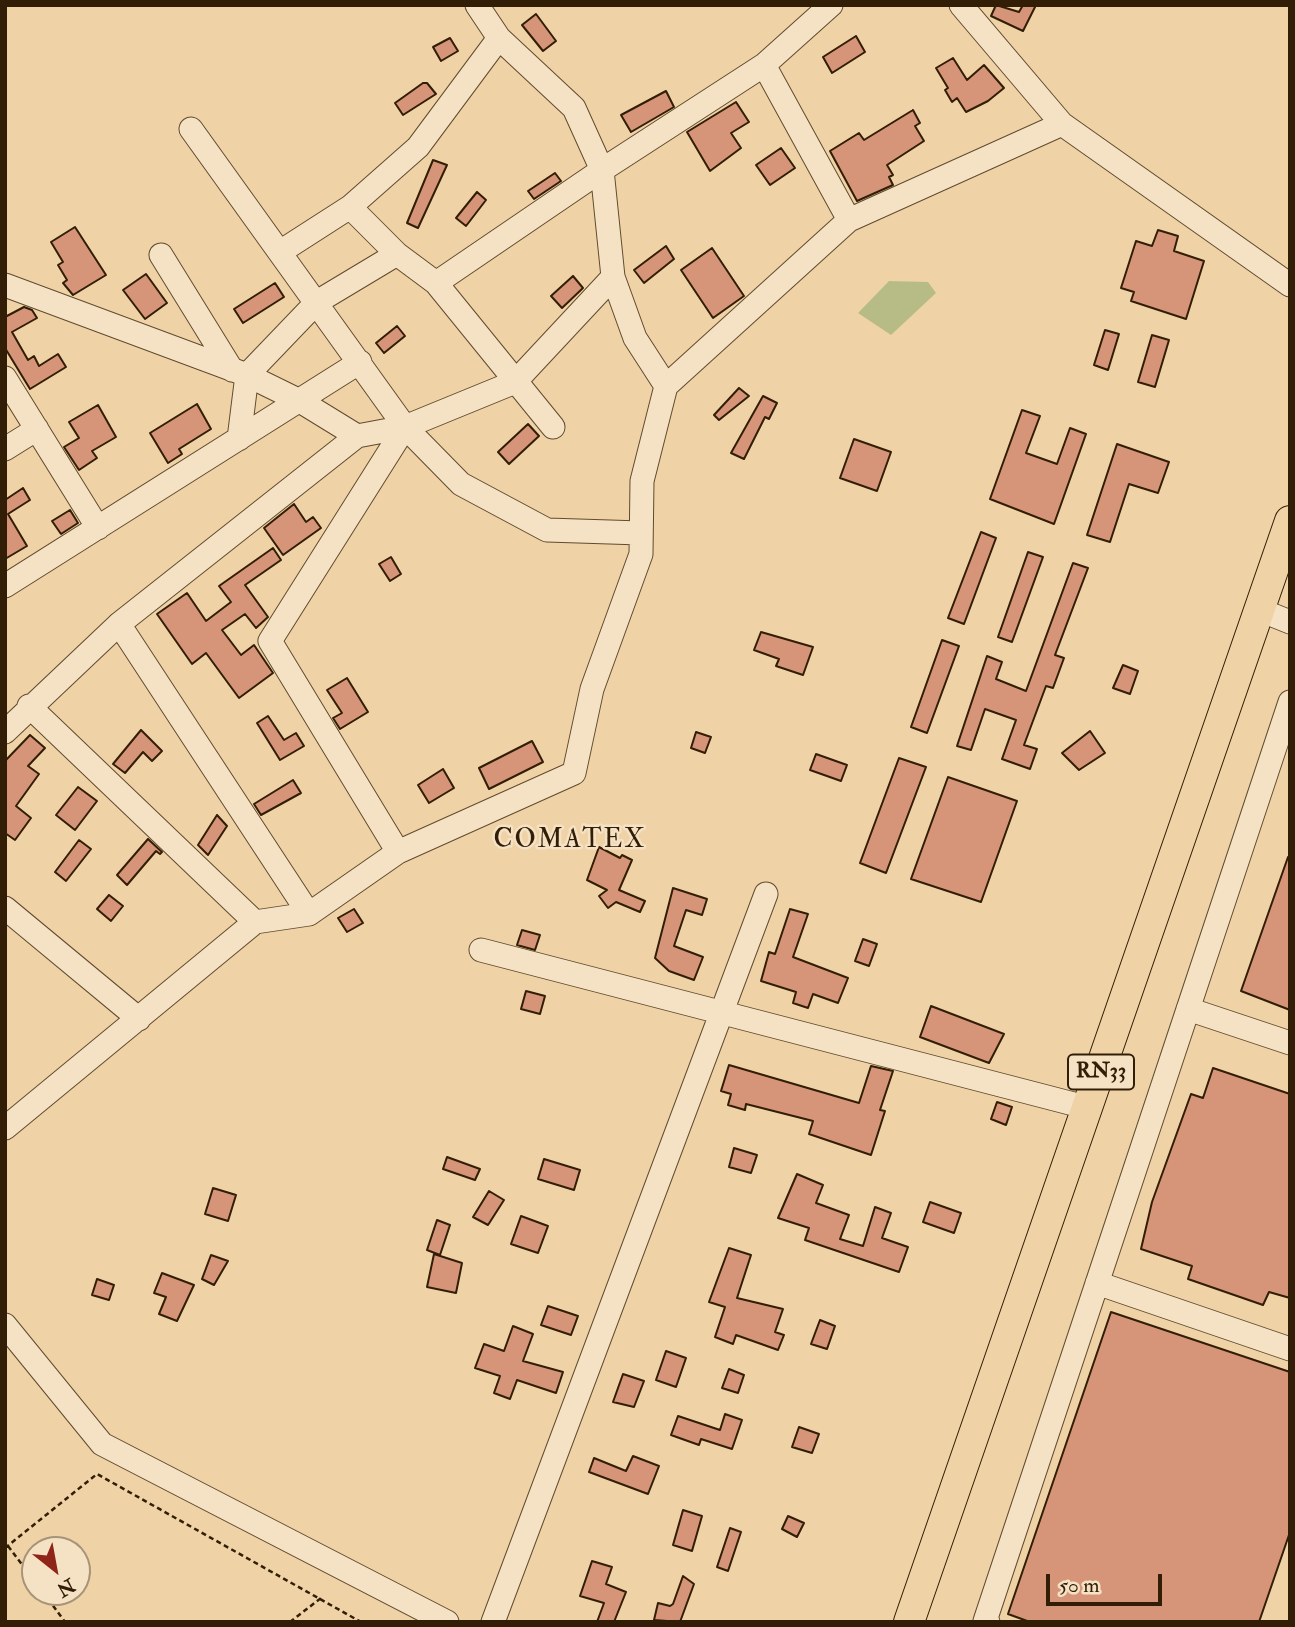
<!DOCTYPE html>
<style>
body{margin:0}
#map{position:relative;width:1295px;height:1627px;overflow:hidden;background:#efd2a5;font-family:"IM FELL Double Pica",serif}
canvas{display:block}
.frame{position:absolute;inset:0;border:7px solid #321e06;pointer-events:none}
.north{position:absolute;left:21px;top:1536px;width:70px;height:70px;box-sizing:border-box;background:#f5e2c4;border:2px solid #a79478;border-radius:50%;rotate:149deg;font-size:19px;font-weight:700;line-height:28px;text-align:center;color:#321e06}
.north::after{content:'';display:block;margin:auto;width:24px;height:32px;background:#8f2418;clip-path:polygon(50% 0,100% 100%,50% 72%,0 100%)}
.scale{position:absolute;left:1046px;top:1574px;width:116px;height:32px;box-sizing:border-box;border:4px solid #321e06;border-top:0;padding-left:9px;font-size:21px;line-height:24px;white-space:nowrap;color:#321e06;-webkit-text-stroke:5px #f5e2c4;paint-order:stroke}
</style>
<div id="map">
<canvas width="1295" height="1627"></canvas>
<div class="frame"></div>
<div class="north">N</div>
<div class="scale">50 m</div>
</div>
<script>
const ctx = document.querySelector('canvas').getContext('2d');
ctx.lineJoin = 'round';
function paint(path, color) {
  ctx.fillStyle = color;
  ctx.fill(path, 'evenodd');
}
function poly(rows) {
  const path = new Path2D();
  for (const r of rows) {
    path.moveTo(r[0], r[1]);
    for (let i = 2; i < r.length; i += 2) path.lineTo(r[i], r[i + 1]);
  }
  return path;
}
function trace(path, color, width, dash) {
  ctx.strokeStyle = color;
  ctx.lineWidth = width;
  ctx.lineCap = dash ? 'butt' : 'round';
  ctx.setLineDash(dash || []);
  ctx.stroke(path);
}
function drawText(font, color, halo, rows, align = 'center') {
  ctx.font = font + ' "IM FELL Double Pica",serif';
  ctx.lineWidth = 5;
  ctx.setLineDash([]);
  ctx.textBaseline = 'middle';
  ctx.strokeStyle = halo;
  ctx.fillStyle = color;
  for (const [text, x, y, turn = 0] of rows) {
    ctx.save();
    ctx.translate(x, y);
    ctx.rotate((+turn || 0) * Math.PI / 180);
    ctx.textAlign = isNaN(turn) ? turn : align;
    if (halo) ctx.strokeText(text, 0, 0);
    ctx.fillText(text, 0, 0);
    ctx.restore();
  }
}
paint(poly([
 [889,281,928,282,936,293,891,335,858,313]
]), '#b7bc87');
const building = poly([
 [996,5,1019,12,1023,5,1036,5,1023,31,991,16,996,5],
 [536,14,556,41,543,51,522,25,536,14],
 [856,36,865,52,832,73,823,57,856,36],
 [450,38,458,51,441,61,433,47,450,38],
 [953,58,967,80,984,65,1004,88,988,101,966,112,957,98,952,102,945,90,948,88,936,68,953,58],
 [423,83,427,83,436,94,403,115,395,103,423,83],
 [666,91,674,107,631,132,621,115,666,91],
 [736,102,749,122,731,133,741,148,710,171,687,132,736,102],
 [913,110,920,123,915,126,924,141,887,165,893,175,889,177,893,185,857,201,830,151,859,133,864,140,913,110],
 [781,148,795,168,770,185,756,165,781,148],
 [433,160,447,165,418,228,407,223,433,160],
 [555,173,561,181,534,199,528,191,555,173],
 [477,192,486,200,466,226,456,218,477,192],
 [75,227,106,275,73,295,63,283,67,280,58,265,63,262,51,242,75,227],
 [1158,230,1178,236,1174,251,1204,261,1186,319,1131,301,1134,292,1121,288,1136,241,1152,246,1158,230],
 [666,246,674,259,644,283,634,270,666,246],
 [712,248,744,296,713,318,681,270,712,248],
 [146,274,167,303,145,319,123,290,146,274],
 [573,276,583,288,562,308,551,296,573,276],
 [275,283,284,297,243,323,234,309,275,283],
 [24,307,32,310,37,318,12,332,28,360,34,356,39,366,58,354,66,367,30,389,5,348,5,317,24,307],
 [397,326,405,336,384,353,376,343,397,326],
 [1105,330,1119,334,1108,370,1094,365,1105,330],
 [1152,335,1169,340,1155,387,1138,382,1152,335],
 [739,388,749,396,719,420,714,415,739,388],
 [763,396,777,403,769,419,765,417,744,459,731,453,763,396],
 [197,404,211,429,179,449,182,454,168,463,150,433,197,404],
 [98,405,116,437,92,451,97,458,79,470,64,447,79,438,69,422,98,405],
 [1022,410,1040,416,1026,453,1057,464,1070,428,1086,434,1054,524,990,499,1022,410],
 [528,424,539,436,509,464,498,452,528,424],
 [854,439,891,452,877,491,840,478,854,439],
 [1117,444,1169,462,1158,493,1129,484,1110,542,1087,535,1117,444],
 [23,488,30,500,8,514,27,546,5,559,5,500,23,488],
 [294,504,306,522,313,517,321,528,283,555,264,528,294,504],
 [70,510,78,523,61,534,52,521,70,510],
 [981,532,996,538,964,624,948,618,981,532],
 [273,548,281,560,245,585,268,617,256,628,245,614,222,630,241,655,254,645,273,673,239,698,206,653,192,664,157,614,187,593,206,621,231,602,219,586,273,548],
 [1028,552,1043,557,1012,642,998,637,1028,552],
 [391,557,401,574,390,581,379,564,391,557],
 [1073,563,1088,568,1055,655,1064,658,1053,688,1046,686,1024,745,1037,749,1030,769,1002,759,1016,720,985,709,971,750,957,746,987,656,1002,662,996,679,1026,691,1073,563],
 [761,632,813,647,803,675,776,666,779,659,754,650,761,632],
 [942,640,959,646,927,733,911,727,942,640],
 [1123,665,1138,671,1130,694,1113,688,1123,665],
 [347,678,368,712,340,729,333,718,342,713,327,690,347,678],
 [268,716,284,740,296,733,304,746,280,760,257,723,268,716],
 [141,730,162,751,152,761,143,752,125,773,113,764,141,730],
 [1090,731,1105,753,1079,770,1062,753,1090,731],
 [696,732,711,737,705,753,691,748,696,732],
 [30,735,45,748,28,766,39,774,16,806,31,818,15,840,5,833,5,761,30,735],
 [532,741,543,762,489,789,479,768,532,741],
 [816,754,847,765,841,781,810,770,816,754],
 [899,758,926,767,886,873,860,863,899,758],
 [443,769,454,788,429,803,418,785,443,769],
 [948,777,1017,801,981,902,911,879,948,777],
 [293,780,301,793,261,815,254,804,293,780],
 [78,787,97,801,75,830,56,815,78,787],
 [217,815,227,826,208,855,198,845,217,815],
 [148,839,162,852,160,854,156,851,127,885,117,875,148,839],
 [79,840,91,849,66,881,55,872,79,840],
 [599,847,620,858,622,855,632,860,619,890,645,901,640,912,616,902,608,908,599,896,607,890,587,880,599,847],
 [1288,857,1290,858,1290,1010,1241,991,1288,857],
 [673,888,707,899,702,915,686,910,674,946,703,957,694,980,669,971,655,958,673,888],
 [109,895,123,906,111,921,97,909,109,895],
 [354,909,363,923,347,932,338,918,354,909],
 [790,909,808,914,793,957,848,978,838,1003,813,994,808,1008,793,1003,796,992,761,981,769,952,775,954,790,909],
 [522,930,540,935,535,950,517,945,522,930],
 [863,939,877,944,869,966,855,961,863,939],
 [526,991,545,996,540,1014,521,1009,526,991],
 [931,1006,1004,1034,989,1063,920,1037,931,1006],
 [729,1065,859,1103,871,1066,893,1071,880,1110,885,1111,871,1155,809,1134,813,1121,746,1104,745,1110,728,1105,731,1094,721,1091,729,1065],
 [1213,1068,1290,1094,1290,1298,1269,1292,1263,1305,1188,1279,1192,1266,1141,1249,1152,1202,1191,1094,1203,1098,1213,1068],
 [997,1102,1012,1107,1006,1125,991,1119,997,1102],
 [734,1148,757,1155,751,1173,729,1167,734,1148],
 [447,1157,480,1169,475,1180,443,1169,447,1157],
 [544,1159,580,1170,574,1190,538,1179,544,1159],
 [797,1174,823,1185,816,1203,849,1215,840,1239,863,1246,875,1207,891,1213,882,1238,908,1247,899,1272,805,1240,809,1228,778,1218,797,1174],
 [213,1188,236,1195,228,1221,205,1214,213,1188],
 [489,1191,504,1200,488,1225,473,1217,489,1191],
 [930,1202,961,1213,954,1233,923,1222,930,1202],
 [521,1216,548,1226,538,1253,511,1244,521,1216],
 [437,1220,450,1225,440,1255,427,1250,437,1220],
 [729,1248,751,1255,737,1298,783,1309,775,1332,784,1335,778,1350,736,1335,733,1344,715,1337,725,1307,709,1302,729,1248],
 [434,1254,462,1263,456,1293,427,1287,434,1254],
 [211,1255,228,1261,214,1285,202,1279,211,1255],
 [162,1273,194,1285,177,1321,159,1314,166,1297,154,1293,162,1273],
 [97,1279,114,1285,109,1300,92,1295,97,1279],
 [548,1306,578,1316,571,1335,541,1325,548,1306],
 [1111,1312,1290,1372,1290,1532,1259,1622,1030,1622,1008,1614,1111,1312],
 [820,1320,835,1326,827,1349,811,1344,820,1320],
 [513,1326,533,1334,523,1361,563,1372,556,1393,517,1380,510,1399,494,1393,500,1376,475,1368,484,1344,504,1351,513,1326],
 [666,1351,686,1358,676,1387,656,1380,666,1351],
 [729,1369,744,1375,738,1393,722,1388,729,1369],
 [623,1374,644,1381,634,1407,613,1402,623,1374],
 [725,1414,742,1420,732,1449,701,1439,699,1445,671,1435,678,1416,720,1430,725,1414],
 [799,1427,819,1434,812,1453,792,1447,799,1427],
 [633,1456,659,1466,648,1494,589,1472,594,1458,626,1471,633,1456],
 [683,1510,702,1516,692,1551,673,1545,683,1510],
 [788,1516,804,1523,797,1537,782,1529,788,1516],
 [730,1528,741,1532,728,1571,717,1567,730,1528],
 [592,1561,612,1567,606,1584,626,1592,614,1622,597,1622,604,1603,580,1596,592,1561],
 [683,1576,694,1584,680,1622,654,1620,658,1603,670,1606,673,1604,683,1576]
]);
paint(building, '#d69578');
trace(building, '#321e06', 2);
const minor = poly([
 [477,5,499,38,574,108,602,170,613,277,635,338,666,386],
 [961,5,1062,124,1290,285],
 [764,65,849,220],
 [191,129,405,427,461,484,547,530,641,533],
 [350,207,397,254,436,283,553,427],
 [280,252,350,207,418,147,499,38],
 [161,255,232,370],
 [436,283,602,170,764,65,831,5],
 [5,285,247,375,300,401,357,436],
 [5,378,98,528],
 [239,439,247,375,317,302,397,254],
 [5,449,37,429],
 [5,586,360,362],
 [1260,610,1290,622],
 [119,624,309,914],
 [29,706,255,922],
 [5,732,119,624,357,436,405,427,515,382,613,277],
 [398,852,270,641,405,427],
 [5,908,139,1019],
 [481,950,1089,1108],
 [1188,1009,1290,1043],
 [5,1128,255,922,309,914,398,852,574,773,592,689,641,554,642,481,666,386,849,220,1062,124],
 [1097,1283,1290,1349],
 [5,1325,102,1444,447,1622],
 [493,1622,766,894],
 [988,1622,985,1621,1290,702]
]);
const major = poly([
 [909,1622,1290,521]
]);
trace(minor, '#614b2e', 25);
trace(major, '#321e06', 32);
trace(poly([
 [8,1546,35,1582],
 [5,1548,97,1474,361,1622],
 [43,1592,65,1622],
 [290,1622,321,1598]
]), '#321e06', 2.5, [5, 3.5]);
trace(minor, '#f5e2c4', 23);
trace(major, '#efd2a5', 30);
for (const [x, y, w] of [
 [1101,1072,66]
]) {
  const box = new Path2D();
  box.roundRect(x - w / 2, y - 17.5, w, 35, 5);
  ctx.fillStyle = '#f5e2c4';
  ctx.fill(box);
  trace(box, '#321e06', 2);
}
drawText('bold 21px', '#321e06', null, [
 ["RN33",1101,1072]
]);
ctx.letterSpacing = '2px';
drawText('26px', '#321e06', '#f5e2c4', [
 ["COMATEX",570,841]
]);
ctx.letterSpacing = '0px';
</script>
